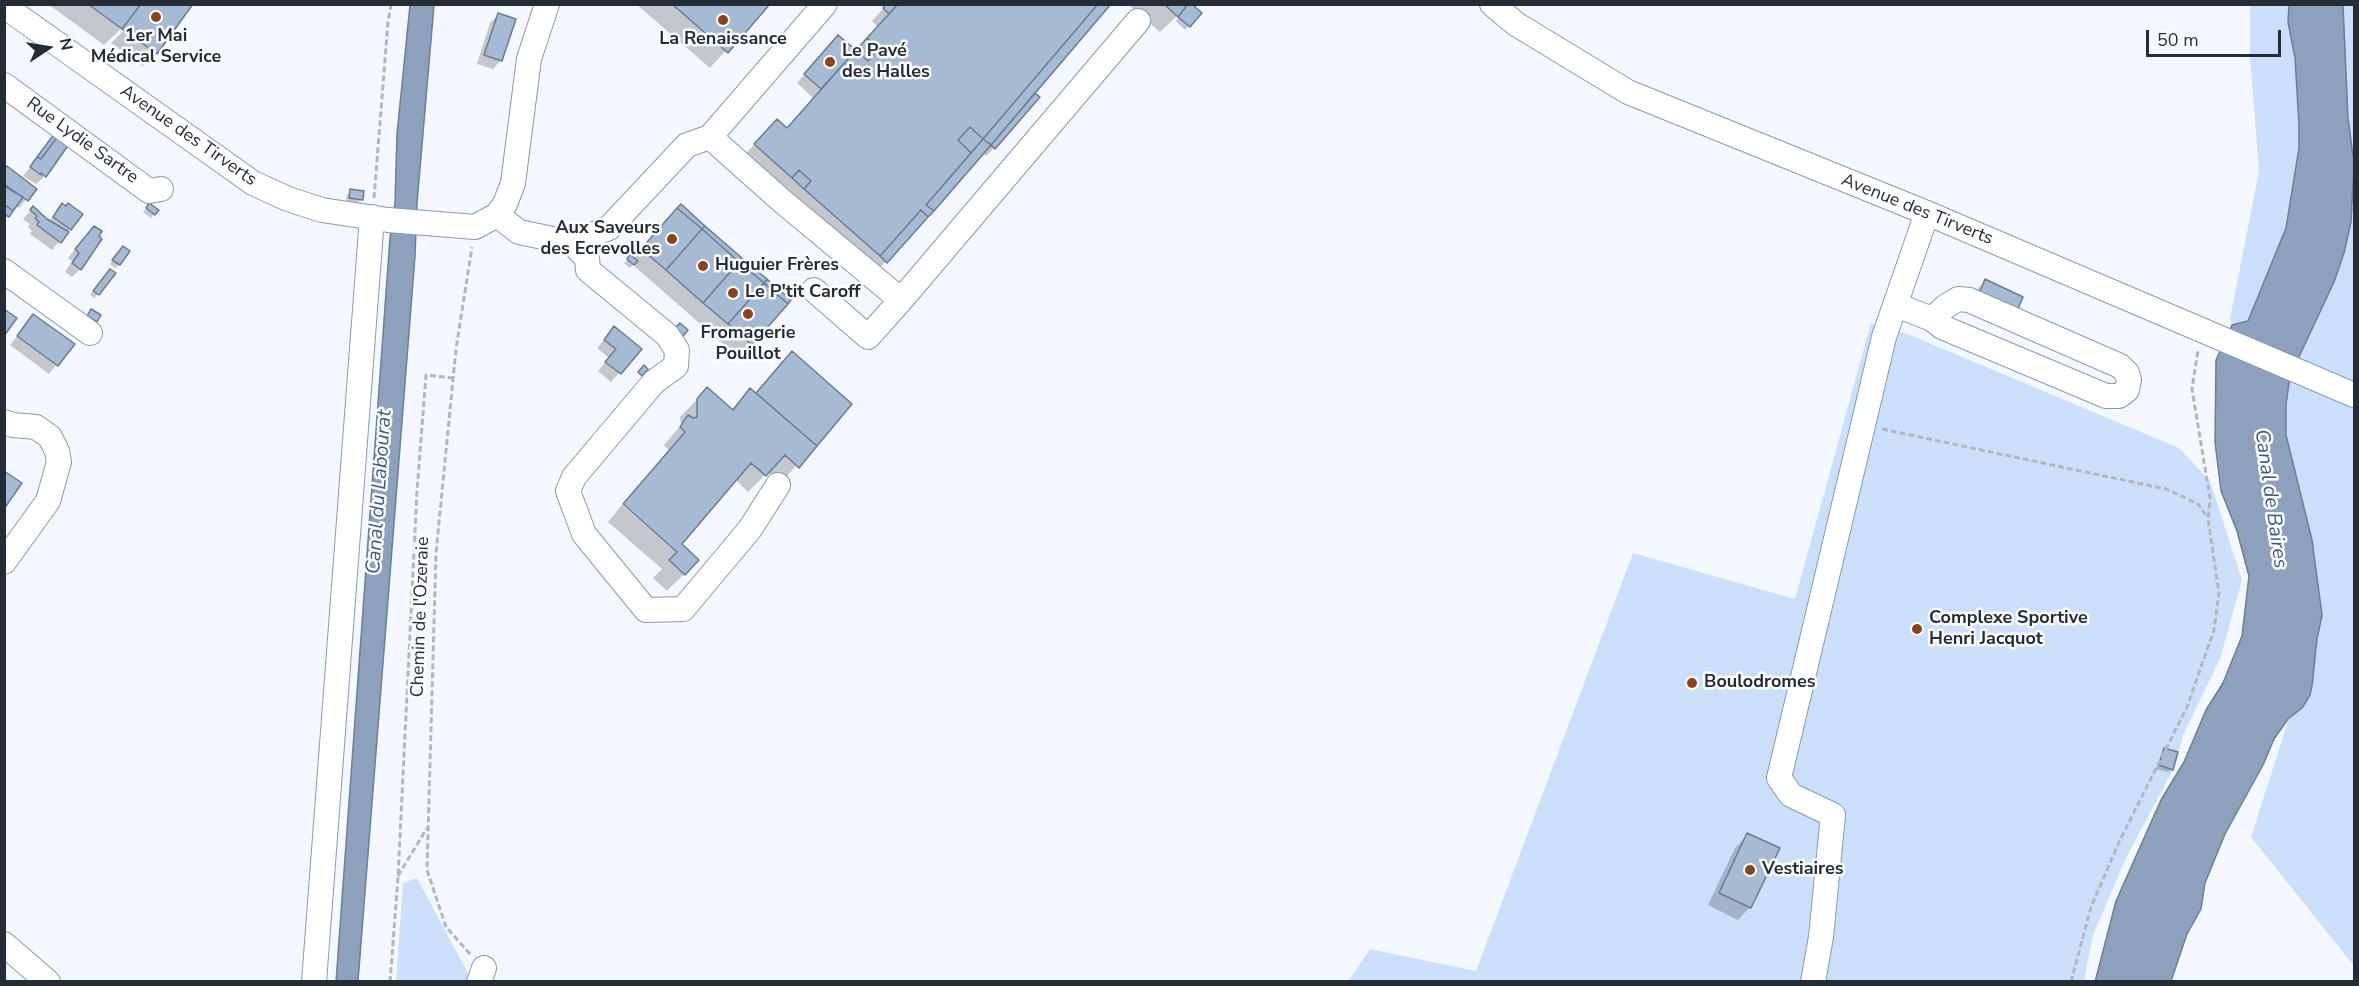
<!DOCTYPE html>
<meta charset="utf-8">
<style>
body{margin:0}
#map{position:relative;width:2359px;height:986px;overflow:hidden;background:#f4f8fe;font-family:"Nunito Sans",sans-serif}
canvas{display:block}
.frame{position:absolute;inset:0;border:6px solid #242c36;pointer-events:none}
.north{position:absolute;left:18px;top:18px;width:60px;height:60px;-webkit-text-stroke:4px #fff;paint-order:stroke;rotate:78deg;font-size:16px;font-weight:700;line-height:24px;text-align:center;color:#242c36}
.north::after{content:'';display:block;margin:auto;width:21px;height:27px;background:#242c36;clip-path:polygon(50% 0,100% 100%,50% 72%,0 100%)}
.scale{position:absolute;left:2146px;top:30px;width:135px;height:27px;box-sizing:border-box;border:3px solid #242c36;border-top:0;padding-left:8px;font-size:18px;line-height:21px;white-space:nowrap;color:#242c36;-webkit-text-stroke:4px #fff;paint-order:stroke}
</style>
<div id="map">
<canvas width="2359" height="986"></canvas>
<div class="frame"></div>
<div class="north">N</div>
<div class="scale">50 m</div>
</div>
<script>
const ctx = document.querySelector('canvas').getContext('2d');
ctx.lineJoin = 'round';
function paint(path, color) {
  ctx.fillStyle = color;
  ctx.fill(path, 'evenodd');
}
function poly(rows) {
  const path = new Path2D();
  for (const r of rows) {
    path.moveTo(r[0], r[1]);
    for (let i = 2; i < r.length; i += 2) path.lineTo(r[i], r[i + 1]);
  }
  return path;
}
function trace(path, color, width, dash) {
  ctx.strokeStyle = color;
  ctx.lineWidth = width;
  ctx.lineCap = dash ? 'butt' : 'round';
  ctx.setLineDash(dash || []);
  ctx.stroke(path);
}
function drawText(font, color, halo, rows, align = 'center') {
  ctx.font = font + ' "Nunito Sans",sans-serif';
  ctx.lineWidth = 5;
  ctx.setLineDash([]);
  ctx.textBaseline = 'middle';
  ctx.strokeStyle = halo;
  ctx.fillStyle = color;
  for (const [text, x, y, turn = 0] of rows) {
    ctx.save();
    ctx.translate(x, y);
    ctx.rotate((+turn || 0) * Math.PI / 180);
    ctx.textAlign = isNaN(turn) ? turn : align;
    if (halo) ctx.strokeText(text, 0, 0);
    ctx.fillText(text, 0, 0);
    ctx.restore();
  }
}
paint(poly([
 [2250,5,2354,5,2354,966,2251,837,2315,637,2230,319,2259,171,2250,57],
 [1871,323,1910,335,2179,448,2210,481,2242,580,2220,659,2184,733,2173,770,2126,858,2093,935,2084,981,1348,982,1370,949,1476,971,1633,553,1795,599],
 [417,878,472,981,396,982,403,883]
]), '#cbdffb');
const water = poly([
 [410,5,434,5,417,203,415,256,358,981,336,982,390,238,395,203,397,134,410,5],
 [2289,5,2343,5,2348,118,2354,163,2351,222,2344,253,2334,282,2290,376,2286,405,2286,435,2312,540,2322,615,2317,639,2312,686,2310,695,2302,708,2288,719,2274,739,2263,765,2225,834,2205,883,2201,909,2187,934,2171,981,2095,982,2116,901,2161,800,2184,762,2206,710,2223,683,2242,636,2249,576,2237,531,2221,491,2215,442,2216,360,2232,325,2248,321,2286,228,2299,148,2299,125,2295,58,2288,22,2289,5]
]);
paint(water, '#8da1bd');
trace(water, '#6e7e94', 1.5);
paint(poly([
 [48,4,191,4,156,53,143,66,111,43,126,28,122,28,104,45],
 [636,4,768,4,710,68],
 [887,4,1028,99,994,148,986,156,982,153,878,270,738,162,760,138,786,129,813,98,797,83,830,45,838,37,855,52,878,27,872,21],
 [1128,4,1190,4,1189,26,1185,30,1176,21,1180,16,1178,15,1160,32],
 [498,15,501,60,493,69,477,64,490,23],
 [35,161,45,176,36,184,23,176],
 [4,171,35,189,19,208,15,206,4,219],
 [350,191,361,199,358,203,346,201,347,195],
 [62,205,66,208,70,229,52,250,30,234,32,231,28,227,30,224,23,219,33,208,49,221],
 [149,205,157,210,151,218,143,212],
 [665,222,789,301,738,357,633,265,630,268,624,263,631,256,633,259],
 [86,236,80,269,72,277,65,272,72,261,68,258],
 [120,251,119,264,116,268,110,264],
 [107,274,114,274,94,298,90,295],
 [1985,281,2021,298,1971,302,1977,289],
 [34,316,73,344,49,374,10,345],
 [614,328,640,349,611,382,598,371,609,358,597,348],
 [792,353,850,404,781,483,768,472,748,492,735,479,680,544,684,574,667,591,653,578,662,569,608,522,622,505,675,551,677,549,624,503,669,450,664,445,681,425,680,417,707,389,731,410,751,390,755,394],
 [2164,750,2172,769,2168,772,2156,769,2161,754],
 [1747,835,1750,907,1738,920,1708,905,1735,848]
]), '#0003');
const building = poly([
 [88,4,141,4,122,29,88,4],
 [141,4,193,4,157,54,122,29,141,4],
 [672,4,770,4,728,53,672,4],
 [886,4,898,4,889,14,883,8,886,4],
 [898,4,1098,4,983,139,970,127,958,140,971,153,926,205,934,211,928,217,921,210,880,256,804,189,811,181,799,170,792,178,754,144,777,119,787,128,856,50,868,61,878,49,867,38,898,4],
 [1098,4,1111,4,991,145,983,139,1098,4],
 [1164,4,1188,4,1178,17,1164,4],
 [1188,4,1192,4,1202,13,1190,27,1178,17,1188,4],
 [498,13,516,19,502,61,484,55,498,13],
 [838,35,856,50,821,89,804,74,838,35],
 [867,38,878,49,868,61,856,50,867,38],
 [1035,93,1040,97,995,149,991,145,1035,93],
 [970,127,983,139,971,153,958,140,970,127],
 [55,133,58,136,41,159,37,157,55,133],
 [58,136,69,144,46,177,41,173,41,175,30,167,37,157,41,159,58,136],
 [983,139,991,145,934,211,926,205,983,139],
 [7,166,37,189,28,201,4,184,4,169,7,166],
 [799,170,811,181,804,189,792,178,799,170],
 [4,186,23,197,13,211,4,204,4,186],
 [350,189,364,191,363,200,349,198,350,189],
 [62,203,66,206,68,203,83,214,71,230,53,217,62,203],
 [149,203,159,210,155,215,146,208,149,203],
 [4,204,13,211,9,217,4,214,4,204],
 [681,204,705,226,702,229,677,208,681,204],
 [33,206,47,219,69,232,61,243,37,225,39,222,35,218,37,216,30,210,33,206],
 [677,208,702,229,666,270,641,249,677,208],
 [921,210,928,217,887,263,880,256,921,210],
 [94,226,102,231,99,236,102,239,81,270,72,263,79,253,75,249,94,226],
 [705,226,742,258,739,262,702,229,705,226],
 [702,229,739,262,703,303,666,270,702,229],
 [123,246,130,251,120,265,112,260,123,246],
 [630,254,638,261,634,265,627,259,630,254],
 [742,258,767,279,764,283,739,262,742,258],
 [739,262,764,283,728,324,703,303,739,262],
 [110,269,116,273,99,295,93,291,110,269],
 [767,279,791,300,788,304,764,283,767,279],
 [1985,279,2023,297,2017,311,1979,294,1985,279],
 [764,283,788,304,752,345,728,324,764,283],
 [4,309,17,318,4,336,4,309],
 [91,309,101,315,97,322,87,316,91,309],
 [33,314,75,344,58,366,17,336,33,314],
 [680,323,688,330,683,336,674,329,680,323],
 [614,326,642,349,621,374,605,362,616,349,604,340,614,326],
 [792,351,852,404,817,446,756,393,792,351],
 [644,365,648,369,642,376,638,372,644,365],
 [707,387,733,410,750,388,817,446,799,468,785,455,766,476,751,463,682,544,699,560,685,575,669,560,677,552,623,504,685,432,680,427,688,415,693,418,697,417,697,399,707,387],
 [4,471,22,483,4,509,4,471],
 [2164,748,2178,752,2173,770,2159,765,2164,748],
 [1747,833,1780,848,1751,908,1719,893,1747,833]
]);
paint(building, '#a7bad4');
trace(building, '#6a7b94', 1.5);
const minor = poly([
 [1492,4,1516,24,1628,92,1927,213,2354,395],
 [4,6,253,183,288,199,322,210,388,220,475,227,497,215,505,204,513,183,529,59,547,4],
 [4,85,149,191,161,189],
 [710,137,782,201,901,300,1138,21],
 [497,215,519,232,572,243,587,258,588,270,667,335,677,350,676,366,654,382,574,477,568,491,584,534,646,610,683,609,750,529,778,485],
 [572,243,609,228,687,145,710,137,825,4],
 [4,271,90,333],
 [814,290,868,337,901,300],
 [1896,305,1932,319,1942,327,2106,396,2119,396,2127,390,2129,380,2127,373,2120,366,1969,300,1958,299,1945,307,1932,319],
 [4,422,13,425,36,427,50,437,57,451,59,462,48,501,4,562],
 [4,944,48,982],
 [314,982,372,217],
 [479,982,484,968],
 [1813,982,1821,937,1833,815,1791,795,1779,778,1884,337,1927,213]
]);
trace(minor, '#889ab3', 26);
trace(poly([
 [374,198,388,22,391,4],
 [1882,429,2166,489,2198,504,2207,517],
 [398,876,427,828],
 [470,954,446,927,427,870,436,553,456,349,472,247],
 [390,982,398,877,417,491,426,375,453,378],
 [2071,982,2091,907,2119,842,2187,707,2214,630,2219,593,2208,519,2210,498,2192,389,2198,350]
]), '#b2b7bf', 3, [6, 3]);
trace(minor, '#fff', 24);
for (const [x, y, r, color] of [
 [156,17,6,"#89431d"],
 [723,20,6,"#89431d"],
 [830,62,6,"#89431d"],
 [672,239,6,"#89431d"],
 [703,266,6,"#89431d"],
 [733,293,6,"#89431d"],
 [748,314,6,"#89431d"],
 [1917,629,6,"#89431d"],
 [1692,683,6,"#89431d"],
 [1750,870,6,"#89431d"]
]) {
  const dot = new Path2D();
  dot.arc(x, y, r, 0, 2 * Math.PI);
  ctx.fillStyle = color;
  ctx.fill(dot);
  trace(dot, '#fff', 2);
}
drawText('bold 18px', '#242c36', '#fff', [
 ["1er Mai",156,37,"center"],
 ["Médical Service",156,58,"center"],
 ["La Renaissance",723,40,"center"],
 ["Le Pavé",842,52],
 ["des Halles",842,73],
 ["Aux Saveurs",660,229,"right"],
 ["des Ecrevolles",660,250,"right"],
 ["Huguier Frères",715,266],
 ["Le P'tit Caroff",745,293],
 ["Fromagerie",748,334,"center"],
 ["Pouillot",748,355,"center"],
 ["Complexe Sportive",1929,619],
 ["Henri Jacquot",1929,640],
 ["Boulodromes",1704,683],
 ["Vestiaires",1762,870]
], 'left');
drawText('18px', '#242c36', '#fff', [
 ["Avenue des Tirverts",188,136,35],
 ["Rue Lydie Sartre",82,141,36],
 ["Avenue des Tirverts",1917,210,22],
 ["Chemin de l'Ozeraie",421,617,-88]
]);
drawText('italic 20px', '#3a5881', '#fff', [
 ["Canal du Labourat",380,492,-86],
 ["Canal de Baires",2270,499,82]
]);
</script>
